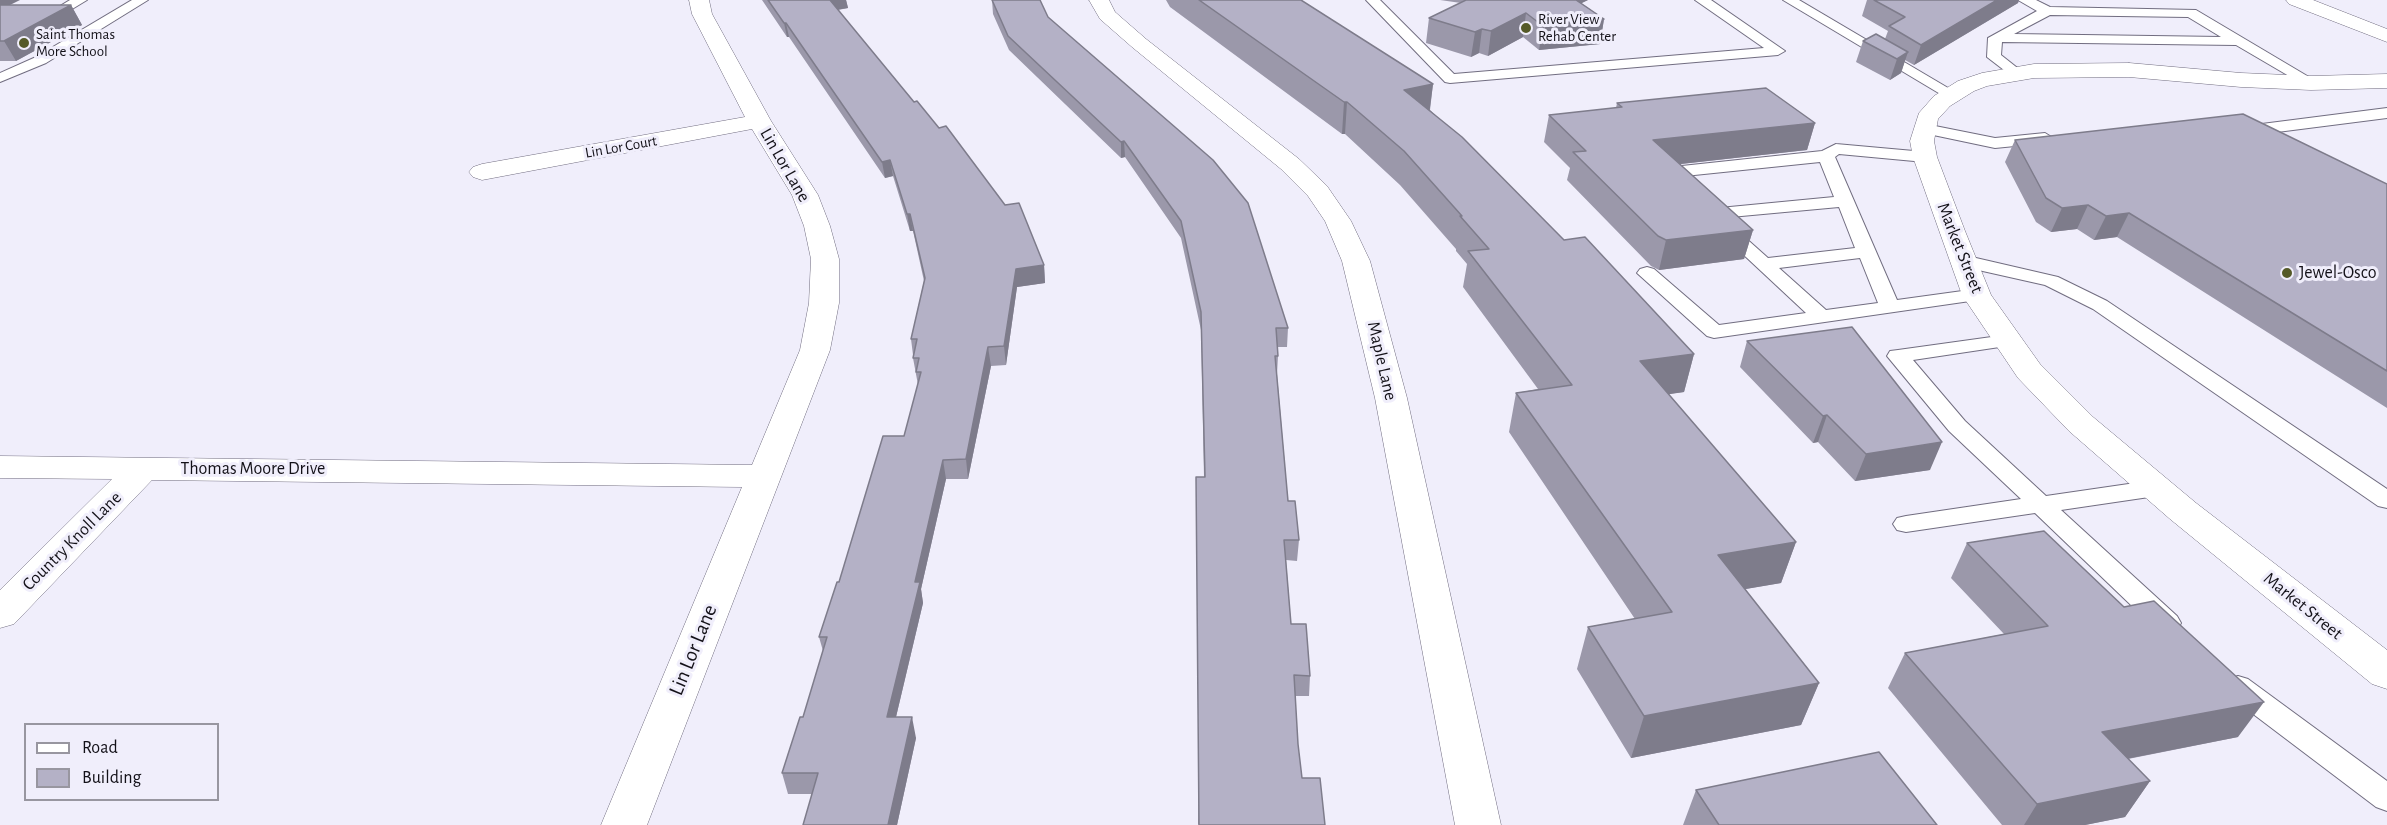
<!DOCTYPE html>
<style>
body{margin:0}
#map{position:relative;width:2387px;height:825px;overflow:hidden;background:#f0eefb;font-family:"Alegreya Sans",sans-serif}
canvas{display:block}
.legend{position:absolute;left:24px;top:723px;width:195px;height:78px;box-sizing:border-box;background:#f0eefb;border:2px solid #9896a0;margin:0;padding:8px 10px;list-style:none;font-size:18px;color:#131118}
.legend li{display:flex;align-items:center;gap:12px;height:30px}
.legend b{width:30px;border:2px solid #9896a0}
</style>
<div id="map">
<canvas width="2387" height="825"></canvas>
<ul class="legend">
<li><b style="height:8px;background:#fff"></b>Road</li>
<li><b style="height:16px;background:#b4b1c6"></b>Building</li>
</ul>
</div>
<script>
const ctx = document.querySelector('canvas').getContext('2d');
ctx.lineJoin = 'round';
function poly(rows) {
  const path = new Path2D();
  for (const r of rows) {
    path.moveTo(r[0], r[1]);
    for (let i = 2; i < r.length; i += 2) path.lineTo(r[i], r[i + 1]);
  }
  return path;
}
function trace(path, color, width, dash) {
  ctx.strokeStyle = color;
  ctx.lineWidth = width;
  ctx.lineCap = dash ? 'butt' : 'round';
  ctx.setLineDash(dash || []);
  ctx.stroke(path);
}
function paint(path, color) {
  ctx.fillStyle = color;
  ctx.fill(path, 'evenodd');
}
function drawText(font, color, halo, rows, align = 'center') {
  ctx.font = font + ' "Alegreya Sans",sans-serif';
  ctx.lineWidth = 6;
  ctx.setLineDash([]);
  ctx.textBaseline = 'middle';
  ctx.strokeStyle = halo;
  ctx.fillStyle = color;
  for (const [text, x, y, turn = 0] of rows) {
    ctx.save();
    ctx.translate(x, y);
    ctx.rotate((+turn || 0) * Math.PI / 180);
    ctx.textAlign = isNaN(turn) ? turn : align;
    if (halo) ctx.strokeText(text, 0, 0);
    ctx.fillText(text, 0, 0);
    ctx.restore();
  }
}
const lane = poly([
 [70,0,87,0,54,20,49,21,42,17,70,0],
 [132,0,148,0,46,63,0,82,0,73,36,57,132,0],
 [1366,0,1380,0,1454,74,1764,48,1695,0,1711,0,1785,51,1778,55,1450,83,1445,82,1366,0],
 [1783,0,1799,0,1960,95,1952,100,1947,98,1783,0],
 [2018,0,2036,0,2050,7,2196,10,2319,83,2311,88,2306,86,2236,45,2002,42,2001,55,2025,74,2018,78,2013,77,1987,57,1988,38,2037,11,2018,0],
 [2050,15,2188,17,2221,37,2014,34,2050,15],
 [2387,108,2387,118,2246,136,2238,131,2246,126,2387,108],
 [1925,124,1995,138,2045,133,2053,138,2045,143,1995,148,1919,132,1917,129,1919,126,1925,124],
 [1836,144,1925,152,1933,157,1925,162,1839,154,1835,157,1897,300,1977,289,1984,291,1987,295,1984,299,1714,338,1707,336,1637,273,1640,269,1647,267,1654,269,1719,325,1806,313,1716,229,1719,225,1725,223,1731,225,1768,258,1855,248,1839,207,1709,219,1703,218,1700,214,1703,210,1709,209,1834,197,1820,162,1675,177,1667,181,1661,180,1654,173,1657,169,1663,168,1822,151,1836,144],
 [1860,258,1878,303,1826,310,1779,268,1860,258],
 [1963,255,2058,277,2107,301,2387,489,2387,508,2378,506,2093,309,2045,285,1956,265,1953,261,1956,257,1963,255],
 [2006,335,2013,337,2016,341,2013,345,1913,360,1965,421,2046,496,2156,480,2165,482,2168,488,2165,494,2156,496,2061,510,2177,616,2181,623,2177,630,2167,633,2157,630,2035,513,1906,532,1897,530,1893,524,1897,518,1906,516,2021,499,1949,431,1887,356,1890,351,1898,350,2006,335],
 [2238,676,2248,679,2387,781,2387,811,2376,807,2228,695,2224,687,2228,679,2238,676]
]);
const street = poly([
 [689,0,709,0,712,14,771,121,818,195,830,226,839,259,839,303,830,350,647,825,601,825,742,487,152,480,14,624,0,628,0,590,112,479,0,478,0,456,752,465,800,350,809,303,811,259,804,226,792,195,752,129,482,180,473,177,469,172,473,167,482,164,745,117,692,14,689,0],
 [1089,0,1109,0,1115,12,1146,39,1299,159,1327,186,1351,221,1370,261,1407,398,1501,825,1455,825,1375,398,1342,261,1325,221,1308,196,1281,169,1132,47,1100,19,1089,0],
 [2129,63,2241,73,2311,76,2387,74,2387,88,2311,90,2241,87,2129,77,2034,78,1987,86,1974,91,1950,106,1938,119,1934,141,1937,157,1965,231,1991,295,2040,364,2093,417,2196,503,2387,650,2387,689,2372,684,2170,519,2069,431,2018,378,1962,295,1913,157,1910,141,1919,113,1934,96,1958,81,1982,73,2034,64,2129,63]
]);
const secondary = poly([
 [2286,0,2313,0,2387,29,2387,42,2289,4,2286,0]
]);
trace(lane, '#716d80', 2);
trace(street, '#716d80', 1);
trace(secondary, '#716d80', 1);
paint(lane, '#fff');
paint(street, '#fff');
paint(secondary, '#fff');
paint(poly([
 [0,0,10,5,71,5,82,25,16,61,0,61],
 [762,0,846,0,848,8,838,10,1044,265,1045,283,1017,287,1006,365,991,366,968,479,946,479,921,589,923,603,896,717,916,738,897,825,803,825,812,794,788,794,782,773,803,717,823,651,819,637,839,582,904,436,918,385,913,358,913,355,911,339,924,281,913,231,910,231,893,176,885,178,789,37,787,37],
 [992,0,1048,17,1288,328,1287,347,1277,347,1278,356,1277,374,1288,501,1299,540,1297,561,1286,560,1291,624,1310,676,1309,696,1295,696,1198,825,1204,477,1201,330,1181,238,1125,157,1121,158,1009,50,993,14],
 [1166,0,1301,0,1433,84,1430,110,1564,240,1694,354,1684,392,1668,394,1796,542,1781,583,1745,589,1819,683,1801,725,1631,758,1577,669,1588,627,1635,619,1509,432,1516,393,1538,389,1463,287,1467,264,1456,251,1456,249,1400,185,1345,134,1342,134,1170,7],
 [1440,0,1588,0,1581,3,1604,19,1600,44,1539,50,1523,37,1488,56,1479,53,1471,57,1426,43,1429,18,1461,3],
 [1867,0,2019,0,2018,3,1914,65,1905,60,1901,73,1890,80,1856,62,1863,41,1885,39,1888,31,1862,16],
 [1617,103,1815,123,1807,150,1680,164,1753,230,1744,259,1659,270,1651,266,1567,180,1570,168,1544,142,1549,115,1616,108],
 [2015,140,2387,184,2387,408,2117,237,2094,240,2077,229,2051,232,2036,222,2005,162],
 [1747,341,1930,470,1855,481,1818,442,1813,443,1740,367],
 [1967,543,2238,737,2128,759,2150,781,2125,817,2085,825,2002,825,1888,688,1905,653,2004,634,1951,578],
 [1696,790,1937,825,1683,825]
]), '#9b98aa');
paint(poly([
 [0,0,20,0,0,10],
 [827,0,846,0,848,8,829,11],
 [1575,0,1588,0,1574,7],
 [1997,0,2019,0,2018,3,1914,65,1921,45],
 [71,5,82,25,16,61,4,41],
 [1526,13,1523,37,1488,56,1491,31],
 [1604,19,1600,44,1539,50,1543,26],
 [784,23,786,23,789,37,787,37],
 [1482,29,1479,53,1471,57,1475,32],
 [1908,52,1901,73,1890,80,1897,59],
 [1433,84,1429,115,1404,90],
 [1344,102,1347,102,1345,134,1342,134],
 [1815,123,1807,150,1663,166,1653,140],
 [1124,141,1125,157,1121,158,1121,142],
 [890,160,893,176,885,178,882,162],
 [2088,205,2077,229,2051,232,2062,208],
 [2129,213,2117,237,2094,240,2106,216],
 [907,214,910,214,913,231,910,231],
 [1753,230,1744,259,1659,270,1666,240],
 [1044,265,1045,283,1017,287,1006,365,1004,346,1016,269],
 [988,347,991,366,968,479,966,459],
 [1694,354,1684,392,1630,400,1640,361],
 [1827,415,1818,442,1813,443,1823,416],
 [1942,442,1930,470,1855,481,1866,454],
 [943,460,946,479,921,589,923,603,891,738,887,717,915,582],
 [1796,542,1781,583,1705,596,1718,555],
 [1819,683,1801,725,1631,758,1644,716],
 [2264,702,2238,737,2080,768,2102,732],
 [912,717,916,738,897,825,888,825],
 [2150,781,2125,817,2085,825,2024,825,2037,804]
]), '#7e7c8b');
const building = poly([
 [768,0,830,0,914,102,917,101,939,128,946,126,1005,205,1019,203,1044,265,1016,269,1004,346,988,347,966,459,943,460,915,582,920,582,887,717,912,717,888,825,803,825,818,773,782,773,800,717,803,717,827,637,819,637,837,582,839,582,883,436,904,436,921,372,916,372,919,358,913,358,917,339,911,339,925,278,910,214,907,214,890,160,882,162,786,23,784,23,768,0],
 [992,0,1040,0,1048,17,1213,160,1248,203,1288,328,1276,328,1278,356,1275,356,1288,501,1295,501,1299,540,1284,540,1291,624,1306,624,1310,676,1294,675,1298,744,1302,778,1320,778,1325,825,1199,825,1196,477,1205,477,1201,312,1181,221,1124,141,1121,142,1008,36,992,0],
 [1199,0,1301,0,1433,84,1404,90,1462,137,1564,240,1585,237,1694,354,1640,361,1796,542,1718,555,1819,683,1644,716,1588,627,1672,612,1516,393,1572,385,1468,251,1489,249,1460,216,1462,216,1404,151,1347,102,1344,102,1199,0],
 [1466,0,1576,0,1604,19,1543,26,1526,13,1491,31,1482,29,1475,32,1429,18,1466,0],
 [1874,0,1997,0,1921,45,1889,26,1905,17,1874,0],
 [0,5,71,5,4,41,0,41,0,5],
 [1876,34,1908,52,1897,59,1863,41,1876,34],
 [1766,88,1815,123,1653,140,1753,230,1666,240,1658,236,1573,152,1586,151,1549,115,1622,107,1617,103,1766,88],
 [2243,114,2387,184,2387,371,2129,213,2106,216,2088,205,2062,208,2046,198,2015,140,2243,114],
 [1852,327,1942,442,1866,454,1827,415,1823,416,1747,341,1852,327],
 [2044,531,2124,607,2154,601,2264,702,2102,732,2150,781,2037,804,1905,653,2048,626,1967,543,2044,531],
 [1879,752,1937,825,1719,825,1696,790,1879,752]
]);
paint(building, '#b4b1c6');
trace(building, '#7e7c8b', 1.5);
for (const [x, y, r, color] of [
 [1526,28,6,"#555a28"],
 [24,43,6,"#555a28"],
 [2287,273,6,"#555a28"]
]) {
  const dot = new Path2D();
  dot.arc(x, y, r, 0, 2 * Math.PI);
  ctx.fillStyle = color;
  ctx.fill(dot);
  trace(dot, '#f0eefb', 2);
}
drawText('15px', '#131118', '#f0eefb', [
 ["River View",1538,19],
 ["Rehab Center",1538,36],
 ["Saint Thomas",36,34],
 ["More School",36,51]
], 'left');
drawText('15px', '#131118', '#f0eefb', [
 ["Lin Lor Court",621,147,-10]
]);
drawText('18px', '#131118', '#f0eefb', [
 ["Lin Lor Lane",785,165,60],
 ["Market Street",1960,248,68],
 ["Maple Lane",1382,361,77],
 ["Thomas Moore Drive",253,469],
 ["Country Knoll Lane",72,541,-45],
 ["Market Street",2303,606,39]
]);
drawText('18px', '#131118', '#f0eefb', [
 ["Jewel-Osco",2299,273]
], 'left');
drawText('21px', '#131118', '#f0eefb', [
 ["Lin Lor Lane",693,650,-68]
]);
</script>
